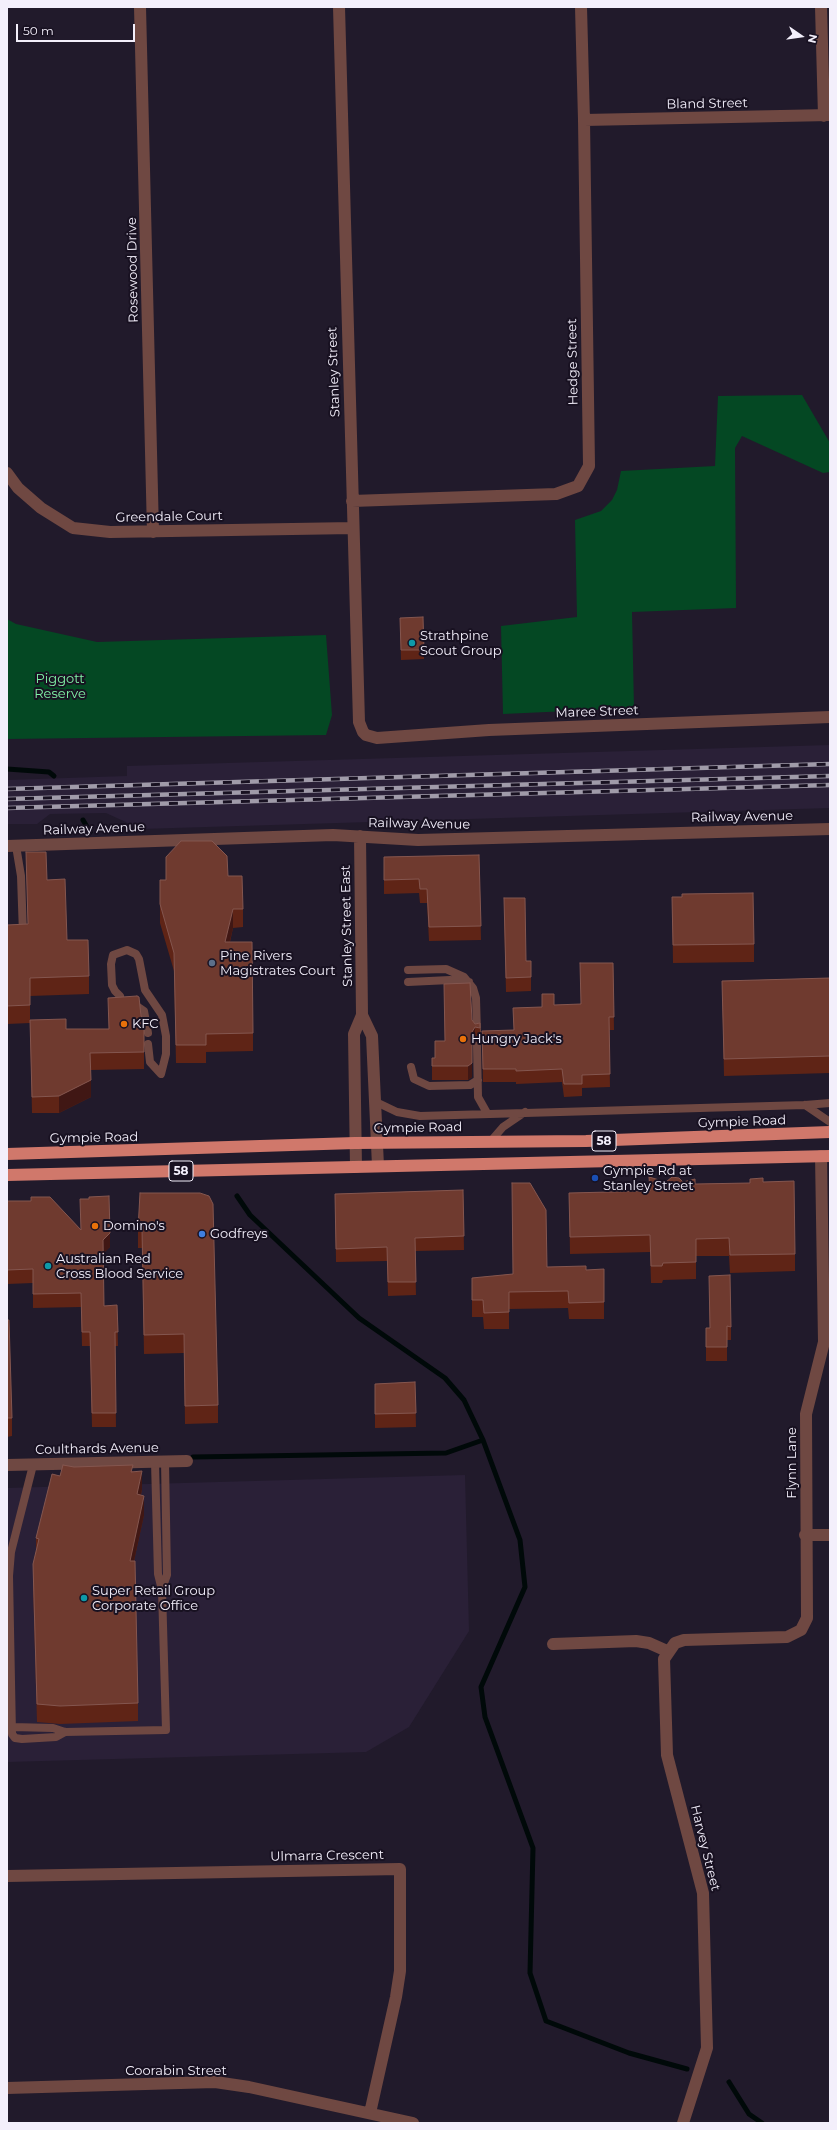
<!DOCTYPE html>
<style>
body{margin:0}
#map{position:relative;width:837px;height:2130px;overflow:hidden;background:#211a2b;font-family:Montserrat,sans-serif}
canvas{display:block}
.frame{position:absolute;inset:0;border:8px solid #f3effb;pointer-events:none}
.north{position:absolute;left:781px;top:16px;width:40px;height:40px;-webkit-text-stroke:3px #181121;paint-order:stroke;rotate:103deg;font-size:11px;font-weight:700;line-height:16px;text-align:center;color:#f3effb}
.north::after{content:'';display:block;margin:auto;width:14px;height:18px;background:#f3effb;clip-path:polygon(50% 0,100% 100%,50% 72%,0 100%)}
.scale{position:absolute;left:16px;top:24px;width:119px;height:18px;box-sizing:border-box;border:2px solid #f3effb;border-top:0;padding-left:5px;font-size:12px;line-height:14px;white-space:nowrap;color:#f3effb;-webkit-text-stroke:3px #181121;paint-order:stroke}
</style>
<div id="map">
<canvas width="837" height="2130"></canvas>
<div class="frame"></div>
<div class="north">N</div>
<div class="scale">50 m</div>
</div>
<script>
const ctx = document.querySelector('canvas').getContext('2d');
ctx.lineJoin = 'round';
function paint(path, color) {
  ctx.fillStyle = color;
  ctx.fill(path, 'evenodd');
}
function poly(rows) {
  const path = new Path2D();
  for (const r of rows) {
    path.moveTo(r[0], r[1]);
    for (let i = 2; i < r.length; i += 2) path.lineTo(r[i], r[i + 1]);
  }
  return path;
}
function trace(path, color, width, dash) {
  ctx.strokeStyle = color;
  ctx.lineWidth = width;
  ctx.lineCap = dash ? 'butt' : 'round';
  ctx.setLineDash(dash || []);
  ctx.stroke(path);
}
function drawText(font, color, halo, rows, align = 'center') {
  ctx.font = font + ' Montserrat,sans-serif';
  ctx.lineWidth = 4;
  ctx.setLineDash([]);
  ctx.textBaseline = 'middle';
  ctx.strokeStyle = halo;
  ctx.fillStyle = color;
  for (const [text, x, y, turn = 0] of rows) {
    ctx.save();
    ctx.translate(x, y);
    ctx.rotate((+turn || 0) * Math.PI / 180);
    ctx.textAlign = isNaN(turn) ? turn : align;
    if (halo) ctx.strokeText(text, 0, 0);
    ctx.fillText(text, 0, 0);
    ctx.restore();
  }
}
paint(poly([
 [830,745,830,808,141,829,106,813,50,814,37,824,7,824,7,780,127,776,127,766],
 [465,1475,469,1631,409,1727,366,1752,7,1762,7,1488]
]), '#2a2037');
paint(poly([
 [802,395,830,443,830,472,823,473,742,436,735,448,736,608,632,612,634,708,503,714,501,626,577,617,575,520,601,511,612,500,617,490,621,471,715,466,718,396],
 [7,619,16,624,97,642,326,635,332,715,326,735,7,739]
]), '#044823');
trace(poly([
 [7,769,49,772,54,776],
 [83,820,90,832],
 [237,1196,250,1215,359,1318,445,1378,464,1400,483,1440,520,1540,525,1587,481,1687,485,1717,533,1848,530,1973,546,2021,629,2053,687,2069],
 [193,1457,446,1453,483,1440],
 [729,2082,749,2114,762,2123]
]), '#000909', 5);
trace(poly([
 [16,846,21,876,23,934],
 [408,970,446,969,464,977,473,988,476,998,477,1033],
 [408,982,450,980,469,982],
 [120,996,115,991,112,985,111,964,113,955,127,950,136,954,139,959,145,990,162,1015,166,1036,166,1054,161,1074,150,1062,148,1044],
 [131,1002,144,1011,148,1033],
 [477,1046,478,1097,487,1113],
 [411,1067,414,1079,429,1086,470,1085,478,1080],
 [374,1101,397,1112,420,1116,805,1105,830,1103],
 [805,1105,830,1122],
 [490,1142,503,1127,525,1112],
 [33,1465,11,1552,9,1576,12,1734,15,1738,22,1739,56,1737,65,1732],
 [162,1589,167,1575,165,1461],
 [12,1727,53,1728,65,1732,166,1730,162,1590,158,1574,155,1462]
]), '#6f4842', 8);
trace(poly([
 [140,7,153,532],
 [339,7,359,722,363,732,366,735,377,738,489,730,830,717],
 [821,7,824,116],
 [584,120,830,115],
 [7,473,18,488,41,508,73,528,110,532,353,528],
 [352,501,556,494,578,486,589,466,584,120,581,7],
 [7,846,333,835,418,840,830,829],
 [362,1015,372,1036,378,1166],
 [356,1167,354,1034,362,1015,360,836],
 [7,1465,187,1461],
 [805,1535,830,1535],
 [553,1644,636,1641,649,1643,667,1651],
 [7,1876,400,1869,400,1971,396,1997,370,2113],
 [7,2088,215,2082,249,2087,413,2123],
 [683,2123,707,2048,703,1893,667,1755,664,1659,675,1643,684,1640,787,1637,801,1630,807,1618,806,1414,824,1342,821,1156]
]), '#6f4842', 12);
trace(poly([
 [7,1154,355,1143,586,1141,830,1132],
 [7,1175,830,1156]
]), '#d0786b', 12);
const rail = poly([
 [7,789,830,764],
 [7,799,830,776],
 [7,808,830,785]
]);
trace(rail, '#a09ba9', 4.5);
trace(rail, '#181121', 3, [9]);
paint(poly([
 [400,618,424,650,424,659,401,660],
 [26,852,47,880,67,940,89,976,89,994,30,996,30,1020,66,1029,108,1029,141,1016,144,1020,144,1069,90,1070,91,1097,59,1113,32,1113,30,1023,7,1024,7,925,28,924],
 [479,855,481,940,429,941,427,903,420,903,419,893,384,894,384,857],
 [166,857,228,876,243,909,243,927,233,928,230,942,253,1033,253,1051,206,1052,206,1063,176,1063,174,971,160,923,160,880,166,880],
 [672,897,682,897,754,944,754,962,673,963],
 [504,912,526,961,531,977,531,991,506,992],
 [613,963,614,1030,609,1030,610,1087,582,1088,582,1096,564,1097,562,1082,516,1084,516,1082,483,1082,482,1031,514,1030,513,1008,542,1007,542,994,554,1005,580,1004],
 [830,978,830,1073,724,1076,722,981],
 [444,984,475,1024,480,1023,480,1042,475,1041,472,1045,472,1077,468,1080,432,1080,432,1058,435,1058,435,1041,445,1041],
 [666,1182,683,1182,695,1184,750,1183,763,1182,795,1254,795,1271,730,1273,729,1256,696,1256,696,1279,663,1280,662,1283,651,1283,650,1252,570,1254,569,1193,649,1191],
 [463,1190,464,1250,415,1251,416,1295,388,1296,387,1261,336,1262,335,1194],
 [140,1193,218,1405,218,1423,185,1424,184,1353,144,1354,142,1248,138,1248,138,1230],
 [7,1201,80,1229,110,1247,103,1253,104,1306,117,1305,118,1346,115,1346,116,1427,92,1427,90,1346,82,1346,81,1307,33,1308,33,1283,7,1284],
 [547,1267,586,1270,604,1302,604,1319,569,1319,568,1308,509,1309,509,1329,484,1329,483,1317,472,1317,472,1278,513,1274],
 [709,1290,731,1327,731,1340,727,1340,727,1361,706,1361,706,1328,710,1328],
 [7,1320,12,1418,12,1436,7,1437],
 [415,1382,416,1427,375,1428,375,1384],
 [74,1467,133,1471,142,1489,141,1495,144,1515,134,1561,138,1703,138,1721,60,1724,37,1722,33,1583,33,1564,36,1551,36,1538,60,1476]
]), '#5f2416');
paint(poly([
 [233,909,233,928,225,960,225,942],
 [475,1027,475,1041,472,1046,472,1032],
 [472,1063,472,1077,468,1080,468,1066],
 [91,1080,91,1097,59,1113,59,1096],
 [110,1233,110,1247,103,1254,103,1240],
 [142,1471,142,1489,137,1512,137,1494],
 [144,1496,144,1515,130,1579,130,1561]
]), '#401714');
const building = poly([
 [423,617,424,650,401,650,400,618,423,617],
 [181,841,212,841,227,856,228,876,242,876,243,909,233,909,225,942,252,942,253,1033,206,1034,206,1045,176,1045,174,953,160,904,160,880,166,880,166,857,181,841],
 [26,852,46,852,47,880,65,879,67,940,88,940,89,976,30,978,30,1005,7,1006,7,925,28,924,26,852],
 [479,855,481,926,429,927,427,889,420,889,419,879,384,880,384,857,479,855],
 [753,893,754,944,673,945,672,897,682,897,682,894,753,893],
 [504,898,525,898,526,961,531,961,531,977,506,978,504,898],
 [580,963,613,963,614,1017,609,1017,610,1074,582,1075,582,1084,564,1084,562,1069,516,1071,516,1069,483,1069,482,1031,514,1030,513,1008,542,1007,542,994,554,994,554,1005,581,1004,580,963],
 [830,978,830,1056,724,1059,722,981,830,978],
 [470,983,472,1020,475,1024,480,1023,480,1028,475,1027,472,1032,472,1063,468,1066,432,1066,432,1058,435,1058,435,1041,445,1041,444,984,470,983],
 [137,996,139,997,141,1016,144,1020,144,1052,90,1053,91,1080,59,1096,32,1097,30,1020,66,1019,66,1029,109,1029,108,998,137,996],
 [649,1177,666,1182,672,1177,679,1178,683,1182,695,1179,695,1184,750,1183,750,1179,763,1178,763,1182,794,1181,795,1254,730,1255,729,1238,696,1239,696,1262,663,1263,662,1266,651,1266,650,1235,570,1237,569,1193,650,1191,649,1177],
 [512,1183,530,1183,546,1210,547,1267,586,1266,586,1270,604,1269,604,1302,569,1303,568,1291,509,1292,509,1312,484,1313,483,1300,472,1300,472,1278,513,1274,512,1183],
 [463,1190,464,1236,415,1238,416,1282,388,1282,387,1247,336,1249,335,1194,463,1190],
 [140,1193,200,1193,209,1196,213,1204,218,1405,185,1406,184,1334,144,1335,142,1229,138,1230,140,1193],
 [109,1196,110,1233,103,1240,104,1306,117,1305,118,1332,115,1332,116,1413,92,1413,90,1332,82,1332,81,1293,33,1294,33,1269,7,1270,7,1201,31,1201,31,1197,50,1197,81,1230,80,1199,89,1199,89,1197,109,1196],
 [730,1275,731,1327,727,1326,727,1347,706,1347,706,1328,710,1328,709,1276,730,1275],
 [7,1320,9,1320,12,1418,7,1418,7,1320],
 [415,1382,416,1413,375,1414,375,1384,415,1382],
 [63,1465,74,1467,133,1465,131,1472,142,1471,137,1494,144,1496,130,1561,135,1561,138,1703,60,1706,37,1704,33,1564,39,1539,36,1538,52,1474,60,1476,63,1465]
]);
paint(building, '#6f3a2f');
trace(building, '#84564f', 1);
for (const [x, y, r, color] of [
 [412,643,4,"#0f9aa8"],
 [212,963,4,"#5c6f8a"],
 [124,1024,4,"#e8710a"],
 [463,1039,4,"#e8710a"],
 [595,1178,4,"#1a4fb4"],
 [95,1226,4,"#e8710a"],
 [202,1234,4,"#3f7fe0"],
 [48,1266,4,"#0f9aa8"],
 [84,1598,4,"#0f9aa8"]
]) {
  const dot = new Path2D();
  dot.arc(x, y, r, 0, 2 * Math.PI);
  ctx.fillStyle = color;
  ctx.fill(dot);
  trace(dot, '#181121', 1.5);
}
for (const [x, y, w] of [
 [604,1141,24],
 [181,1171,24]
]) {
  const box = new Path2D();
  box.roundRect(x - w / 2, y - 10, w, 20, 3);
  ctx.fillStyle = '#181121';
  ctx.fill(box);
  trace(box, '#f3effb', 1);
}
drawText('bold 12px', '#f3effb', null, [
 ["58",604,1141],
 ["58",181,1171]
]);
drawText('13px', '#f3effb', '#181121', [
 ["Bland Street",707,104,-1],
 ["Rosewood Drive",133,270,-91],
 ["Hedge Street",573,362,-91],
 ["Stanley Street",334,372,-92],
 ["Greendale Court",169,517,-1],
 ["Maree Street",597,712,-2],
 ["Railway Avenue",742,817,-1],
 ["Railway Avenue",419,824,1],
 ["Railway Avenue",94,829,-2],
 ["Stanley Street East",347,926,-91],
 ["Gympie Road",742,1122,-2],
 ["Gympie Road",418,1128,-1],
 ["Gympie Road",94,1138,-1],
 ["Coulthards Avenue",97,1449,-1],
 ["Flynn Lane",792,1463,-90],
 ["Harvey Street",705,1848,76],
 ["Ulmarra Crescent",327,1856,-1],
 ["Coorabin Street",176,2071]
]);
drawText('13px', '#f3effb', '#181121', [
 ["Strathpine",420,636],
 ["Scout Group",420,651],
 ["Pine Rivers",220,956],
 ["Magistrates Court",220,971],
 ["KFC",132,1024],
 ["Hungry Jack's",471,1039],
 ["Gympie Rd at",603,1171],
 ["Stanley Street",603,1186],
 ["Domino's",103,1226],
 ["Godfreys",210,1234],
 ["Australian Red",56,1259],
 ["Cross Blood Service",56,1274],
 ["Super Retail Group",92,1591],
 ["Corporate Office",92,1606]
], 'left');
drawText('13px', '#80f3a6', '#181121', [
 ["Piggott",60,679],
 ["Reserve",60,694]
]);
</script>
